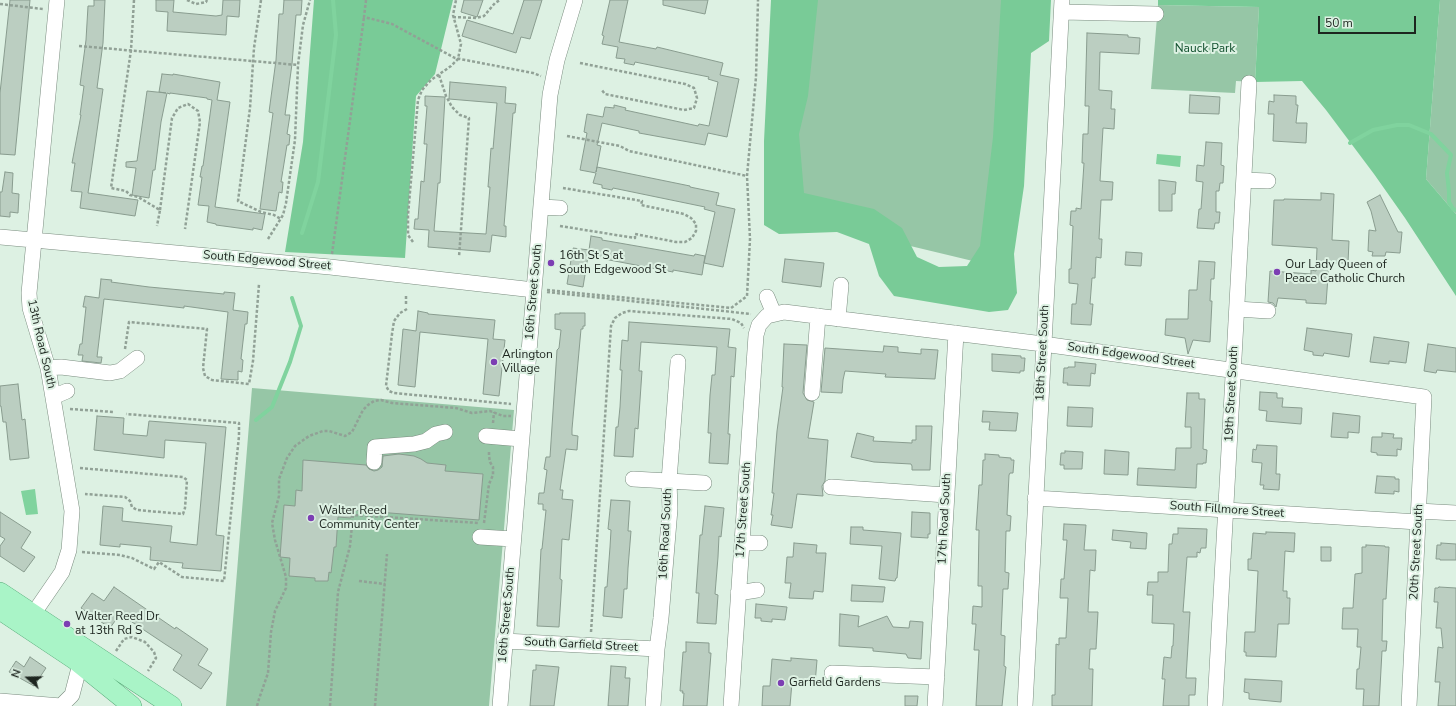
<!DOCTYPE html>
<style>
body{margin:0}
#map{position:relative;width:1456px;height:706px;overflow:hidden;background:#ddf1e3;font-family:"Nunito Sans",sans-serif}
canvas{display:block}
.north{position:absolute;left:8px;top:658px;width:40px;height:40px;-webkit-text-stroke:3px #ddf1e3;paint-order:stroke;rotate:290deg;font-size:11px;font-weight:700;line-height:16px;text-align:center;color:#1d251f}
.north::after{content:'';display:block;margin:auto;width:14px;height:18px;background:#1d251f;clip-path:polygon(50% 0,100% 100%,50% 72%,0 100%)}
.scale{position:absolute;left:1318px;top:16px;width:98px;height:18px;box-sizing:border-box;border:2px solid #1d251f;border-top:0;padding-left:5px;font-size:12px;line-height:14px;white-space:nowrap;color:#1d251f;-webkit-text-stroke:3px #ddf1e3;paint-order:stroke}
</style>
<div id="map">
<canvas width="1456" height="706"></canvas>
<div class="north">N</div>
<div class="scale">50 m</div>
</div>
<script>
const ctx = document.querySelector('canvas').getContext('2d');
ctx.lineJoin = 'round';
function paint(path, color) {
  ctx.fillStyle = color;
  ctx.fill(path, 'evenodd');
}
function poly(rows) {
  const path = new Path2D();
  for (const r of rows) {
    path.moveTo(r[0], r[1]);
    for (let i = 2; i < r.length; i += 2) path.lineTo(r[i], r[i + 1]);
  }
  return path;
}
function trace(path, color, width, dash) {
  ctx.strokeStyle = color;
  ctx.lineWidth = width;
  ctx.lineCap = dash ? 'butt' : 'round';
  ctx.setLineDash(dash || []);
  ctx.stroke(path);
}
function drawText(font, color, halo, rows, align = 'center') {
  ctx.font = font + ' "Nunito Sans",sans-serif';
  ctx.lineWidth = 4;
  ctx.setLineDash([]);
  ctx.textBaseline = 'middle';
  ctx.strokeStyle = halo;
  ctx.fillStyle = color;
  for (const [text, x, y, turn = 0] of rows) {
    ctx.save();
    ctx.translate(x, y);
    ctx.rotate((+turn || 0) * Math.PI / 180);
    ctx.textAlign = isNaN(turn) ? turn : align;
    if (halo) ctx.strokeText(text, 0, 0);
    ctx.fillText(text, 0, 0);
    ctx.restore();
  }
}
paint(poly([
 [780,0,1017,0,1002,268,773,213],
 [1440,0,1456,0,1456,214,1426,179],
 [1158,5,1259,7,1255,82,1236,81,1235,93,1151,89],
 [252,388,514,410,489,706,226,706]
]), '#96c6a6');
paint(poly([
 [314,0,453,0,435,74,416,96,405,258,285,252,303,142],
 [771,0,818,0,808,96,799,134,804,193,874,209,902,228,917,257,939,267,967,266,980,246,993,137,1001,0,1051,0,1049,41,1031,53,1024,186,1014,254,1017,293,1008,310,989,312,894,296,879,276,869,244,837,232,779,234,764,225,764,141],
 [1158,0,1440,0,1426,179,1456,214,1456,296,1405,218,1374,174,1326,110,1302,81,1255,82,1259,7,1158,5]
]), '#79cb97');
paint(poly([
 [1157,154,1181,156,1180,167,1156,164],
 [35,489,38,514,26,515,21,491]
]), '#80d39e');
trace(poly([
 [1350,143,1373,130,1397,125,1409,125,1431,134,1451,155,1447,173,1449,192,1449,202,1453,209,1456,210],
 [302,233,318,182,336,35,333,0],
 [256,420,272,407,290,362,301,326,292,298]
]), '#80d39e', 4);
const building = poly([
 [10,0,30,0,15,155,0,154,0,93,10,0],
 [94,0,105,0,103,43,97,88,103,89,88,193,138,200,135,216,80,208,82,192,71,191,75,163,72,163,81,115,80,115,84,86,80,85,86,40,88,6,94,6,94,0],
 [156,0,174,0,173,12,216,16,222,15,223,0,240,0,239,17,227,16,226,35,167,31,168,12,156,11,156,0],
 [284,0,302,0,301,15,296,15,292,64,285,115,290,115,287,134,290,135,289,145,287,145,281,182,283,182,282,193,279,192,276,211,260,209,273,113,269,112,276,60,279,14,283,14,284,0],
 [464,0,483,0,477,17,461,12,464,0],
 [524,0,542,0,530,39,521,37,516,53,462,36,467,20,513,34,524,0],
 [610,0,628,0,619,42,656,49,657,47,723,63,720,75,739,79,727,137,708,133,705,145,639,133,639,131,602,123,597,145,601,146,596,172,597,167,690,186,690,187,719,193,716,205,735,209,723,267,704,263,715,212,704,209,705,207,613,188,612,190,602,188,602,185,593,183,596,173,580,170,587,133,584,132,587,114,603,117,605,107,614,108,614,105,626,108,625,110,698,126,699,124,709,126,718,82,708,79,709,77,635,62,634,65,624,63,625,59,616,58,618,47,602,44,604,36,602,35,610,0],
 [663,0,708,0,705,14,663,5,663,0],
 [1087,33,1128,35,1128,37,1140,38,1139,54,1100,52,1099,90,1112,91,1111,109,1115,109,1114,129,1103,128,1100,181,1113,182,1112,200,1101,200,1099,239,1102,239,1101,258,1096,257,1095,278,1092,278,1090,304,1093,304,1091,325,1071,324,1072,304,1076,304,1078,284,1069,283,1069,269,1071,269,1073,226,1070,225,1071,211,1076,211,1076,208,1081,209,1084,163,1082,163,1083,134,1088,134,1089,106,1085,106,1087,33],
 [162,74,173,75,173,74,220,82,217,100,230,102,215,207,265,214,262,230,253,228,253,230,216,225,216,224,207,222,209,206,198,205,202,177,200,177,202,166,203,166,212,100,207,99,207,98,170,93,170,94,167,93,161,122,155,170,153,170,149,198,132,195,136,168,126,167,126,162,137,161,147,91,166,93,159,92,162,74],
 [450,82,506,87,505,103,516,104,515,113,513,113,504,226,506,226,506,237,492,235,490,252,428,247,429,230,414,229,415,219,418,219,421,181,424,182,427,144,424,144,427,106,425,106,425,96,445,97,440,183,438,183,434,231,486,234,490,187,488,187,491,148,493,149,497,103,449,99,450,82],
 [1190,95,1220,97,1219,114,1189,113,1190,95],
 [1274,95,1296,96,1296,105,1298,105,1296,123,1307,123,1306,143,1273,141,1274,114,1268,114,1269,101,1274,102,1274,95],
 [1206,142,1222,143,1221,165,1224,166,1223,183,1220,183,1219,191,1216,191,1216,212,1220,212,1219,223,1215,223,1214,229,1197,228,1199,209,1201,209,1203,182,1196,181,1197,165,1204,166,1206,142],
 [5,172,13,173,12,193,19,194,18,213,10,212,10,217,0,216,0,192,2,192,5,172],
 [1159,180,1176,182,1175,194,1172,194,1172,211,1159,211,1159,180],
 [1321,193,1334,194,1332,240,1349,241,1348,263,1329,263,1326,304,1306,303,1306,300,1278,298,1276,307,1273,303,1268,302,1270,271,1311,274,1311,270,1316,271,1317,248,1272,245,1274,200,1284,200,1284,199,1321,200,1321,193],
 [1380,195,1398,232,1402,232,1400,253,1386,252,1385,256,1372,256,1373,252,1368,251,1369,230,1376,231,1371,211,1367,202,1380,195],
 [591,236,602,238,602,240,694,256,695,254,705,256,702,275,673,270,673,272,588,256,583,287,567,284,573,248,589,250,591,236],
 [1126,252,1142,253,1141,266,1125,265,1126,252],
 [785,259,824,263,821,287,782,282,785,259],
 [1199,261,1215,262,1214,279,1211,279,1210,301,1212,301,1210,342,1193,340,1188,354,1185,338,1165,335,1166,319,1188,319,1189,290,1197,290,1199,261],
 [101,279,112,280,111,282,149,287,224,294,224,292,235,293,233,310,248,312,247,324,245,324,241,359,243,360,242,372,238,371,238,380,221,379,228,312,184,306,184,308,104,299,97,357,102,357,101,363,82,361,83,355,78,355,80,344,82,344,86,307,83,307,85,296,99,298,101,279],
 [418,311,428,313,428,314,495,320,493,339,505,340,499,396,483,394,488,339,420,332,415,387,398,385,403,329,416,331,418,311],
 [560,313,585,313,585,326,583,326,583,329,581,329,572,429,572,435,578,436,577,450,566,449,560,490,563,490,562,499,573,500,569,540,562,539,560,579,562,580,559,627,537,626,541,549,542,549,546,510,543,510,543,504,538,504,539,493,544,493,547,470,544,469,546,457,550,457,557,350,559,348,561,330,555,329,555,314,560,314,560,313],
 [629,322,730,329,728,347,736,348,734,377,731,376,730,397,728,434,730,434,728,464,709,463,711,433,708,433,710,395,712,375,715,375,717,347,641,342,639,371,642,371,638,429,635,428,633,457,614,456,616,427,618,427,620,407,622,370,620,370,622,340,628,341,629,322],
 [1307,328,1352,334,1349,357,1324,353,1323,356,1313,355,1313,352,1304,350,1307,328],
 [1374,337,1409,342,1406,363,1389,361,1389,364,1370,362,1374,337],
 [784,344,807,345,803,393,807,400,814,402,808,438,828,440,825,481,822,486,823,496,797,494,792,528,771,525,773,515,771,515,774,493,772,493,777,431,783,387,782,387,784,344],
 [1428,344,1456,348,1456,372,1437,370,1436,373,1424,371,1428,344],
 [884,346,898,347,898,352,921,354,921,349,938,350,935,379,885,377,886,374,845,371,843,380,842,393,821,392,825,348,883,352,884,346],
 [992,354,1021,356,1021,358,1025,358,1024,371,1020,371,1020,373,992,371,992,354],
 [1075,362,1096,364,1095,374,1091,373,1090,386,1067,385,1068,383,1063,383,1064,368,1068,368,1068,367,1075,367,1075,362],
 [18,384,22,420,25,419,29,458,10,460,6,422,3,422,1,406,0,406,0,386,18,384],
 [1260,392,1277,393,1277,398,1283,398,1282,407,1302,408,1301,424,1266,421,1267,411,1259,410,1260,392],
 [1187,393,1199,393,1199,399,1205,399,1203,449,1207,450,1206,463,1203,463,1203,464,1197,464,1196,488,1137,485,1138,468,1175,470,1176,448,1191,448,1191,427,1185,427,1187,393],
 [1068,407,1093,408,1092,427,1067,426,1068,407],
 [983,411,1018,413,1016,431,989,430,990,422,982,422,983,411],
 [1333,413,1360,416,1359,433,1348,432,1348,438,1331,437,1333,413],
 [97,416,124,418,123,434,147,436,149,421,226,427,216,535,224,536,221,571,182,568,183,563,150,560,151,547,120,544,120,547,100,545,103,506,123,508,122,521,172,526,170,542,197,545,206,443,165,440,164,458,94,450,97,416],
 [916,426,932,426,930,470,912,470,912,466,911,464,874,462,851,457,857,433,874,437,873,441,912,443,912,440,916,440,916,426],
 [1382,433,1394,434,1393,438,1402,438,1401,450,1397,449,1397,456,1377,455,1377,453,1371,452,1372,437,1382,437,1382,433],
 [1257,445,1277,446,1276,474,1280,474,1279,490,1263,489,1264,485,1260,485,1262,463,1252,462,1253,449,1256,450,1257,445],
 [1105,450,1129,452,1128,475,1104,474,1105,450],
 [1065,451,1083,452,1082,469,1064,469,1064,465,1060,465,1061,453,1065,453,1065,451],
 [399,454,414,456,421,459,427,463,446,465,445,471,483,474,479,520,352,510,351,518,338,517,336,547,334,547,331,573,329,572,328,581,315,581,315,578,289,576,290,558,280,557,284,505,295,506,296,490,302,491,303,460,366,465,369,469,374,471,378,470,382,467,383,456,399,454],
 [985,454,999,455,999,457,1011,458,1011,460,1014,460,1013,473,1010,473,1009,475,1007,515,1011,516,1010,531,1006,531,1005,572,1009,573,1008,589,1003,589,1001,635,1005,636,1004,666,1006,667,1002,706,976,706,979,650,974,650,976,624,972,624,973,606,982,607,982,586,978,586,979,530,976,530,979,485,982,485,983,460,985,460,985,454],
 [1377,476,1395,477,1395,479,1399,479,1399,492,1394,491,1394,494,1375,493,1377,476],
 [611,500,630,501,628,531,631,531,628,568,627,589,624,589,622,618,603,616,605,587,607,587,610,547,611,530,608,529,611,500],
 [705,506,724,508,721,537,719,536,718,557,715,594,718,595,716,624,697,623,699,593,696,593,700,535,702,535,705,506],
 [0,512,31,532,21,548,35,557,24,572,0,556,0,546,5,539,0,536,0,512],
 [912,512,930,513,930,534,928,534,928,538,911,537,912,512],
 [1064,524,1086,525,1084,550,1096,550,1095,571,1090,570,1088,612,1098,612,1096,649,1090,649,1089,669,1093,669,1092,706,1052,706,1052,695,1055,695,1056,644,1059,645,1059,638,1066,638,1068,598,1060,598,1061,579,1064,579,1067,540,1063,540,1064,524],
 [851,527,863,527,863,530,901,533,897,578,896,578,895,581,879,579,882,546,850,544,851,527],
 [1178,528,1207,529,1206,548,1201,548,1200,553,1197,552,1197,557,1187,557,1183,612,1190,612,1186,678,1196,678,1195,695,1189,695,1189,706,1163,706,1165,679,1162,679,1164,657,1171,658,1172,646,1173,646,1174,624,1152,623,1153,595,1147,595,1148,582,1158,582,1158,572,1168,572,1169,544,1172,544,1173,534,1178,534,1178,528],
 [1113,530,1147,533,1146,549,1130,548,1131,542,1112,540,1113,530],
 [1266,532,1295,533,1294,552,1285,551,1283,591,1287,591,1287,598,1290,598,1289,624,1278,624,1276,657,1246,656,1246,652,1244,652,1245,632,1255,632,1258,571,1248,570,1248,559,1251,559,1253,533,1266,534,1266,532],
 [794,543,817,545,816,553,826,553,823,592,814,591,813,599,789,598,791,583,785,583,787,557,793,557,794,543],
 [1441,543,1456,544,1456,560,1440,560,1440,559,1436,559,1437,545,1441,545,1441,543],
 [1366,545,1385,546,1385,547,1389,547,1386,599,1383,599,1382,641,1387,641,1386,651,1382,651,1379,706,1363,706,1364,689,1356,689,1357,669,1359,669,1361,647,1357,647,1358,629,1342,629,1343,608,1353,608,1355,574,1362,573,1362,547,1366,547,1366,545],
 [1321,547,1331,547,1331,561,1321,561,1321,547],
 [852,585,885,587,883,602,851,601,852,585],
 [114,587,175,629,176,627,208,649,198,665,212,673,201,689,173,670,182,655,165,644,120,614,110,628,81,608,92,593,104,601,114,587],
 [1439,587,1456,588,1456,706,1438,706,1440,682,1435,682,1438,647,1443,648,1441,628,1436,628,1438,602,1434,602,1435,588,1438,588,1439,587],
 [756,604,787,607,785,620,772,619,772,622,761,621,761,618,755,618,756,604],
 [840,614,859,616,858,627,887,616,893,627,909,628,910,621,923,622,921,659,908,658,906,654,873,651,873,648,839,646,840,614],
 [686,642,709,643,709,653,711,653,707,706,683,706,684,693,682,693,683,691,680,691,683,652,686,652,686,642],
 [30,657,46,668,34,686,9,672,16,661,24,667,30,657],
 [791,658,817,660,815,684,792,682,790,706,762,706,763,686,770,686,772,659,791,661,791,658],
 [536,665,559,667,554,706,530,706,533,670,536,670,536,665],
 [611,666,626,667,625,678,630,678,628,706,608,706,611,666],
 [1245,679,1282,681,1281,702,1249,699,1249,693,1244,692,1245,679],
 [905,696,918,696,917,706,905,706,905,696]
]);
paint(building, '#bbcec1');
trace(building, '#899c8f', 1);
const minor = poly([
 [1062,12,1156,14],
 [1244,180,1268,181],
 [541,207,560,208],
 [0,237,330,267,534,290],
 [767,297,774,314],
 [1237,309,1268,311],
 [838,319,841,285],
 [48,368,61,367,110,373,120,371,137,358],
 [812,393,818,316],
 [53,397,67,391],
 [486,436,521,439],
 [374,462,375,447,414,444,426,441,436,434,445,432],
 [633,479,704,483],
 [831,487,946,495],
 [1035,498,1418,522],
 [1418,511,1456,513],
 [480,537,513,539],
 [742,543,760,543],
 [738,593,757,590],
 [27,623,62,572,69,550,72,511,48,368,30,308,29,293,57,0],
 [504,641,657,649],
 [832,673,937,677],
 [0,701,61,706],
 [61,706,72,695,80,664],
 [500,706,550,95,557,60,575,0],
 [653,706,657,649,661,618,670,509,669,481,678,362],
 [731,706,756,335,759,325,767,316,784,312,1043,344,1424,397,1409,706],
 [935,706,956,333],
 [1025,706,1062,0],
 [1215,706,1249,83]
]);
const major = poly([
 [0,592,172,706],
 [0,610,75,660,132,706]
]);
trace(minor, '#7a8c7f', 16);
trace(major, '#52a674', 20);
trace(poly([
 [134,0,131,50,111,188,126,191,130,195,138,197,160,210,157,226],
 [187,0,196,4,206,2,207,0],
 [261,0,254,48,250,108,238,201,261,212,274,215,281,219],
 [366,0,364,17,392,24,455,58,533,73,541,76],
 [0,4,43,9],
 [453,17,476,18,484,16,495,3,500,0],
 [79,46,298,65],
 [580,63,685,84,694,88,697,98,694,108,684,110,605,94,601,89],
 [439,75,446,96,452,107,460,115,469,118,459,257],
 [567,136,620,146,629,151,747,176],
 [160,210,172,118,178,108,188,104,198,111,200,122,185,229],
 [560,226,635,238,635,234,676,242,685,242,692,238,696,231,696,224,691,218,684,214,641,205,642,201,563,188],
 [268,239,283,215,286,203,295,140,298,65,303,25,310,0],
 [413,242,408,235,408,215,418,100,422,90,431,80,451,66,458,59,461,44,453,15,456,0],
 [332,254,364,17],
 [547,290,731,308,747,296,750,239,747,176,756,77,758,0],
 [547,292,751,314],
 [406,304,406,295],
 [407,309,400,313,394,321,392,334,386,386,389,391,394,393,511,404],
 [125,349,129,322,207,329,203,368,205,376,212,380,249,384,253,361,259,284],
 [70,409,114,412],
 [493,423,494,412],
 [80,468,183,477,187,480,185,508,183,514,137,510,132,507,130,501,125,497,85,494],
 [484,523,489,484,493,475,493,467,490,462,489,456,489,450],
 [82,552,120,555,132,558,154,569,159,562,182,577,224,581,239,436,239,423,126,414],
 [359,581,385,584],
 [591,632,611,326,615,318,622,313,629,311,732,319,741,323,744,328],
 [116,651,124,639,132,637,145,642,154,652,156,658,148,671],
 [257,706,259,699,268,673,271,632,275,611,286,588,286,577,275,540,272,523,279,496,279,479,287,458,295,446,309,436,323,431,329,431,345,436,352,432,363,410,368,405,374,401,381,400,392,403,456,408,472,413,490,411,503,416,511,416],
 [330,706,338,592,350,546,353,515,479,523],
 [375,706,387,554]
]), '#91a196', 2.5, [3, 2]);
trace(minor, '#fff', 15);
trace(major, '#a9f4c7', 19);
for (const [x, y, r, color] of [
 [551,263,4,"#7c3eb3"],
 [1277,272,4,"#7c3eb3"],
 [494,362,4,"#7c3eb3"],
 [311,518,4,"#7c3eb3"],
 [67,624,4,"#7c3eb3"],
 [781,683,4,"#7c3eb3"]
]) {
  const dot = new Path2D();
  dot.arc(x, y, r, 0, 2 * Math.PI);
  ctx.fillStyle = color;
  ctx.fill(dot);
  trace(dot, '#ddf1e3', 1.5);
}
drawText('12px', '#11502e', '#ddf1e3', [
 ["Nauck Park",1205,49]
]);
drawText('12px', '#1d251f', '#ddf1e3', [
 ["16th St S at",559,256],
 ["South Edgewood St",559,270],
 ["Our Lady Queen of",1285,265],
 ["Peace Catholic Church",1285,279],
 ["Arlington",502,355],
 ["Village",502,369],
 ["Walter Reed",319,511],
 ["Community Center",319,525],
 ["Walter Reed Dr",75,617],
 ["at 13th Rd S",75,631],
 ["Garfield Gardens",789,683]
], 'left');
drawText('12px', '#1d251f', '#ddf1e3', [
 ["South Edgewood Street",267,261,5],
 ["16th Street South",534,292,-85],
 ["13th Road South",41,344,77],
 ["18th Street South",1043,353,-87],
 ["South Edgewood Street",1131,356,8],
 ["19th Street South",1232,394,-87],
 ["17th Street South",744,510,-86],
 ["South Fillmore Street",1227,510,4],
 ["17th Road South",945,519,-87],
 ["16th Road South",666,534,-87],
 ["20th Street South",1417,552,-87],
 ["16th Street South",507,615,-85],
 ["South Garfield Street",581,645,3]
]);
</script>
